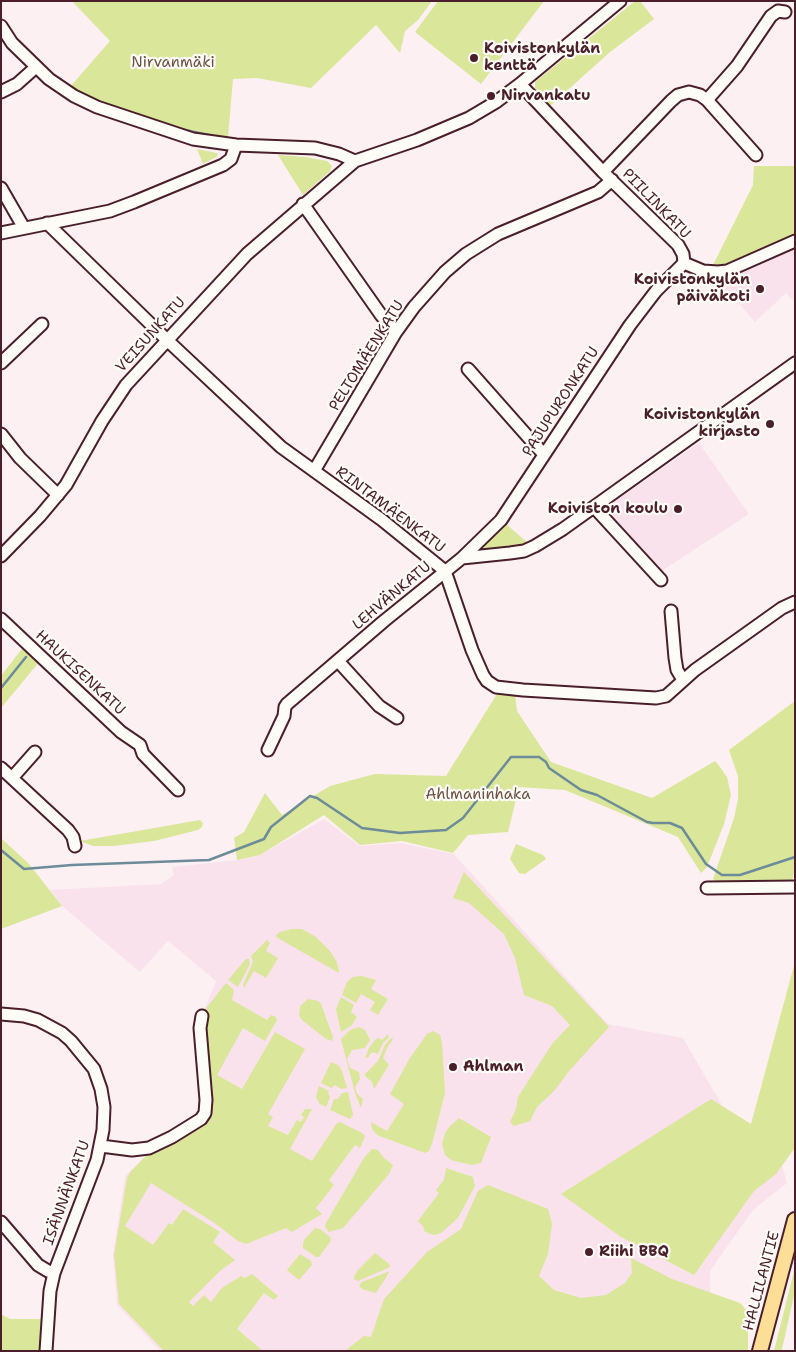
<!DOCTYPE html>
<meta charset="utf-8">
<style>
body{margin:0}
#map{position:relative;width:796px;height:1352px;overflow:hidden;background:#fcf0f2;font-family:"Shantell Sans",sans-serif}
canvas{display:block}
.frame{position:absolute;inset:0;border:2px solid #4a1f2b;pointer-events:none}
</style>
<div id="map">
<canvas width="796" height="1352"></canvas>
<div class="frame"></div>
</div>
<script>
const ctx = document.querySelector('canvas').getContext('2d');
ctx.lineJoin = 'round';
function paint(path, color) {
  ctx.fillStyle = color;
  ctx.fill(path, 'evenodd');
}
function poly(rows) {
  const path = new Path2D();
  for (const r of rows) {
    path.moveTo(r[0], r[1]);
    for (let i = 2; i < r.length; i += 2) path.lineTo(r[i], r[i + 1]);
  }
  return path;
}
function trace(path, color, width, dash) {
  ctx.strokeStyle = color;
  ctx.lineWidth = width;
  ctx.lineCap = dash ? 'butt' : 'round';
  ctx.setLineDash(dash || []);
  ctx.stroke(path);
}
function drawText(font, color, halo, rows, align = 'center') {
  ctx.font = font + ' "Shantell Sans",sans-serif';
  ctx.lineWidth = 4.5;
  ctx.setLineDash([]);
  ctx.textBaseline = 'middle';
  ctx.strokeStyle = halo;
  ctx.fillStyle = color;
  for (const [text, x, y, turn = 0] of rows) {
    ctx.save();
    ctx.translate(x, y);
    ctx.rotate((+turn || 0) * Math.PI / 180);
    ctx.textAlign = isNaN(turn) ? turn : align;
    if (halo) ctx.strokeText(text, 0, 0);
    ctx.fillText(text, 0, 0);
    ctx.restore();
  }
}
paint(poly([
 [795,248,795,302,786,293,755,322,723,285,723,279],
 [699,443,749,514,660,572,611,515,611,504],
 [324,819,360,846,401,843,454,854,608,1024,683,1038,741,1138,771,1126,787,1183,753,1210,710,1271,711,1351,160,1351,117,1305,113,1255,125,1176,146,1156,205,1122,199,1023,216,981,168,941,140,972,62,906,50,890,161,884,174,875,172,867,237,860,260,855]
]), '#fae2ec');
paint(poly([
 [72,1,432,1,418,20,405,31,400,53,376,25,311,88,257,78,233,79,228,137,168,127,89,100,70,87,110,41],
 [438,1,544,1,481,84,415,32],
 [635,1,640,1,654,19,610,52,550,106,535,89,535,82],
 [197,149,217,153,218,156,203,164],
 [278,155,305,157,327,161,332,166,330,171,303,195],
 [754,166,795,166,795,237,728,266,712,267,753,185],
 [505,523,528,543,519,547,486,552,483,545,496,534],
 [24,646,40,661,1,708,1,676],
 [497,694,515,694,517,711,551,762,652,798,715,761,720,767,727,777,731,795,724,824,707,867,701,873,678,837,565,790,519,787,508,832,468,835,453,853,402,841,360,845,324,815,260,855,237,860,234,838,244,832,265,793,282,815,330,786,375,774,446,776],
 [795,701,795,867,792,882,717,882,713,879,734,818,738,799,738,776,729,750],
 [200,820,203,823,202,827,198,830,154,841,114,846,93,846,80,841],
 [1,838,29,864,62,906,1,929],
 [516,844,543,855,546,859,525,874,519,873,510,859],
 [464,872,609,1027,570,1070,554,1091,537,1107,530,1121,514,1126,510,1122,516,1109,518,1097,552,1044,570,1025,552,1006,524,995,515,958,504,934,469,903,453,898],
 [292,929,302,929,316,937,330,951,337,962,339,973,276,937,276,935,280,932],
 [267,940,270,943,266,951,278,958,266,978,254,971,244,988,243,985,253,962,251,956],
 [246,959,249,959,250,964,238,987,228,980],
 [795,962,794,1149,776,1174,754,1191,694,1275,621,1237,561,1194,711,1099,751,1124],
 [362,976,376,980,371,989,388,999,378,1015,370,1010,375,1002,361,994,356,1003,342,995,347,982,353,977],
 [226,983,234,990,232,1000,267,1020,271,1015,276,1017,277,1020,265,1041,243,1028,217,1075,242,1089,275,1032,305,1049,268,1114,273,1117,268,1126,288,1135,297,1120,301,1122,304,1117,301,1115,305,1109,312,1109,290,1149,312,1161,337,1123,340,1122,362,1133,365,1136,360,1148,355,1145,329,1180,334,1185,316,1208,322,1214,292,1232,286,1228,246,1244,238,1241,216,1224,151,1183,125,1226,153,1245,169,1223,172,1225,183,1209,220,1232,213,1242,235,1260,220,1271,189,1302,193,1306,204,1295,211,1302,222,1288,241,1276,245,1278,252,1274,278,1296,274,1300,264,1293,237,1329,263,1351,164,1351,119,1304,114,1255,127,1178,131,1171,146,1156,200,1126,205,1018,207,1007],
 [341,997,354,1005,351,1012,357,1017,351,1026,341,1032,336,1009],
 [308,999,318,1001,321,1004,333,1037,332,1041,326,1039,302,1020,299,1016,300,1006],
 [359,1027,365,1030,370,1040,365,1048,352,1050,347,1059,350,1068,359,1072,360,1079,355,1087,357,1094,363,1099,361,1108,355,1093,341,1039,350,1030],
 [433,1031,440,1035,442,1043,445,1093,432,1144,429,1151,425,1153,377,1135,372,1129,371,1122,387,1131,404,1104,390,1094,410,1058,427,1034],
 [388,1034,389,1037,383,1043,378,1054,373,1052,370,1054,369,1057,365,1058,369,1048,376,1039,379,1038,382,1040],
 [391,1038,393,1039,387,1048,383,1058,389,1065,374,1089,372,1082,365,1076,365,1074,378,1061,385,1045],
 [331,1062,338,1065,342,1071,347,1088,341,1089,335,1085,331,1088,321,1083],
 [319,1086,329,1091,328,1093,330,1097,326,1107,320,1104,316,1097],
 [348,1092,353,1115,350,1119,330,1110,334,1099,338,1099,342,1093],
 [459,1118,491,1137,481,1163,472,1165,463,1163,451,1160,445,1155,442,1144,445,1133,450,1126],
 [372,1149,378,1150,384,1158,393,1165,389,1174,343,1228,329,1232,325,1227,326,1223,364,1158],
 [446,1168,473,1177,475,1186,458,1218,441,1233,435,1235,430,1234,424,1231,423,1226,418,1221,439,1193,436,1190,444,1180],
 [488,1185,548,1209,552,1224,548,1254,539,1276,554,1290,581,1298,606,1295,625,1283,632,1273,631,1258,672,1279,740,1303,747,1311,748,1321,748,1351,345,1351,364,1336,371,1337,384,1299,427,1252,461,1229,478,1191],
 [315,1228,320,1229,330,1237,331,1240,330,1242,319,1257,316,1257,303,1248,303,1244,304,1240],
 [375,1253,389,1264,390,1267,358,1281,354,1279,354,1277,357,1271],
 [300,1254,311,1261,312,1265,299,1280,287,1270],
 [795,1267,795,1291,782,1349,780,1351,774,1351],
 [390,1271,376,1293,362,1289,359,1285,362,1282],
 [1,1314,10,1319,43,1319,40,1351,1,1351]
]), '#dae699');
trace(poly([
 [180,129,218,137],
 [1,688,26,657],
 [1,850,24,869,72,865,209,860,264,839,271,827,310,796,317,798,362,828,400,833,446,830,463,818,511,757,539,757,546,762,549,768,581,790,597,795,647,822,653,823,670,823,682,828,706,864,722,875,740,875,795,857]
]), '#6d8b99', 2.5);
const minor = poly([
 [1,26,12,43,49,79,74,96,97,107,193,139,236,145,315,148,339,154,355,161],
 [520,84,603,172,678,245,683,254,684,263,703,271,718,272,727,271,795,241],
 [1,92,17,84,36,67],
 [707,100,737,66,771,16,778,11,785,12],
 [603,172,671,101,678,95,689,92,700,95,707,100,756,155],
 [1,188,24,228],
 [303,204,381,315,396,332],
 [47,223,167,340,281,447,382,520,445,571,472,650,483,675,487,681,496,687,523,690,656,698,666,696,695,670,782,608,795,602],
 [1,233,110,211,134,202,223,165,231,159,236,145],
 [1,363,42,324],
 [468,369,537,447,544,454],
 [1,434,20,458,58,495],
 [314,471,396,332,414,307,445,272,466,254,498,234,598,192,612,180],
 [594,507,661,580],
 [1,556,40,516,66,485,102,421,126,385,247,254,355,161,417,140,469,118,496,102,520,84,620,1],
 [462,558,501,520,630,325,656,291,684,263],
 [671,611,675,658,677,670,683,680],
 [1,619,121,732,140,745,143,754,178,790],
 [338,661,379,706,397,718],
 [268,750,284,716,285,707,287,704,384,621,462,558,510,553,524,551,535,546,563,529,795,363],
 [1,768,68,830,73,837,75,846],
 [12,778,35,752],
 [707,888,795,887],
 [1,1014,24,1016,38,1020,62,1033,71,1041,94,1069,101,1089,104,1107,103,1130,97,1160,54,1273,50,1291,46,1351],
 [101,1146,132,1150,149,1148,172,1137,201,1119,205,1113,206,1100,200,1028,202,1016],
 [1,1222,38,1265,48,1271,54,1273]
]);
const major = poly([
 [760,1351,795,1220]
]);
trace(minor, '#4a1f2b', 15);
trace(major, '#4a1f2b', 18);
trace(minor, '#fdfcf7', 11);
trace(major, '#fcde96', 14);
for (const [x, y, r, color] of [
 [474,58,5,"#4a1f2b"],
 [491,96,5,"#4a1f2b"],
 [760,289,5,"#4a1f2b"],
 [770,424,5,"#4a1f2b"],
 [678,509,5,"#4a1f2b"],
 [453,1067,5,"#4a1f2b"],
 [589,1252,5,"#4a1f2b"]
]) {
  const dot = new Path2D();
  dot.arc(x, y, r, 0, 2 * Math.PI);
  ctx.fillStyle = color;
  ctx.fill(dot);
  trace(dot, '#fdfcf7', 2);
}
drawText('bold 15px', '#4a1f2b', '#fdfcf7', [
 ["Koivistonkylän",484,49],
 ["kenttä",484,66],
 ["Nirvankatu",501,96],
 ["Koivistonkylän",750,280,"right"],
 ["päiväkoti",750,297,"right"],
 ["Koivistonkylän",760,415,"right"],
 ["kirjasto",760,432,"right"],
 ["Koiviston koulu",668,509,"right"],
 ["Ahlman",463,1067],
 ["Riihi BBQ",599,1252]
], 'left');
drawText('15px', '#6e5146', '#fdfcf7', [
 ["Nirvanmäki",173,63],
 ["Ahlmaninhaka",478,795]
]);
drawText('15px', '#4a1f2b', '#fdfcf7', [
 ["PIILINKATU",656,204,46],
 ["VEISUNKATU",151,335,-48],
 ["PELTOMÄENKATU",367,356,-58],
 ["PAJUPURONKATU",561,402,-57],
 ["RINTAMÄENKATU",390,510,37],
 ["LEHVÄNKATU",392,596,-40],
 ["HAUKISENKATU",80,673,43],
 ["ISÄNNÄNKATU",67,1193,-70],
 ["HALLILANTIE",762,1281,-75]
]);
</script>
